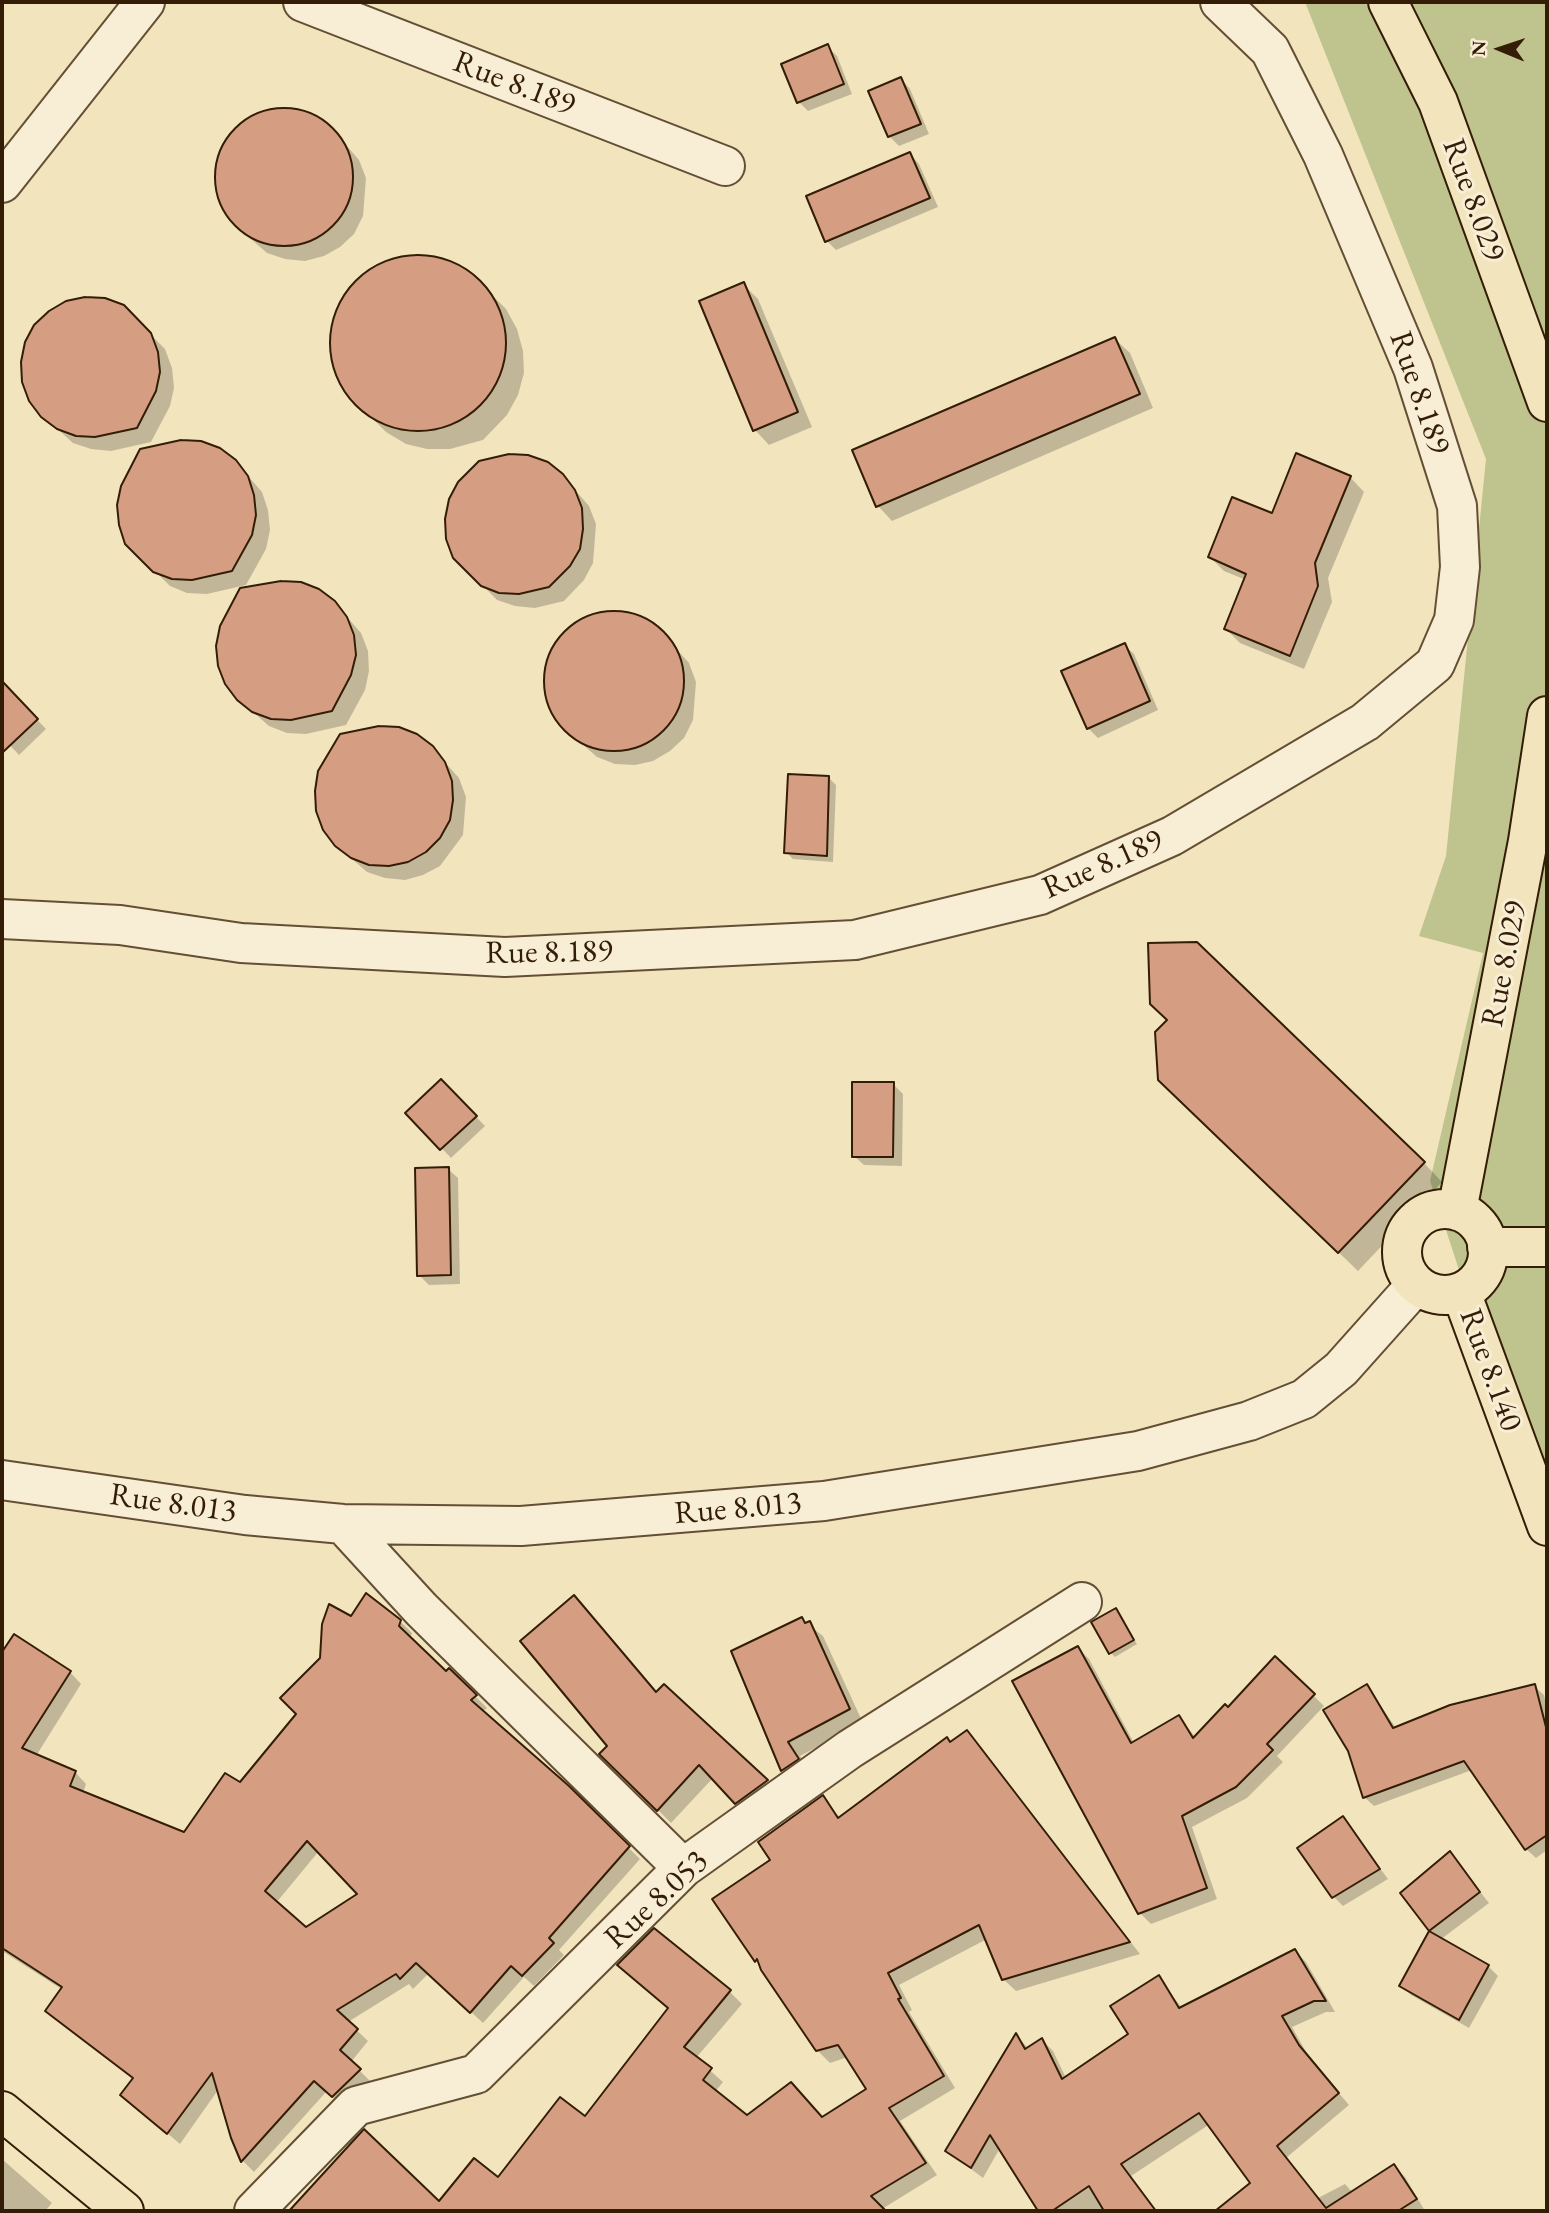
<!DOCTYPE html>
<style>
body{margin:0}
#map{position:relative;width:1549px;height:2213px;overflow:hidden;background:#f2e5be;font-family:"EB Garamond",serif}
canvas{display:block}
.frame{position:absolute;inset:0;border:4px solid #341d06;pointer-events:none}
.north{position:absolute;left:1465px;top:14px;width:70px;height:70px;-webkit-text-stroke:5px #f7eed5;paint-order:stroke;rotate:272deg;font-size:19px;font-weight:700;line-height:28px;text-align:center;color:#341d06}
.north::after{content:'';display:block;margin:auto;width:24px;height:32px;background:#341d06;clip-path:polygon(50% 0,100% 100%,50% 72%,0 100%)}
</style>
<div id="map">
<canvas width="1549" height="2213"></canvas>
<div class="frame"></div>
<div class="north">N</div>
</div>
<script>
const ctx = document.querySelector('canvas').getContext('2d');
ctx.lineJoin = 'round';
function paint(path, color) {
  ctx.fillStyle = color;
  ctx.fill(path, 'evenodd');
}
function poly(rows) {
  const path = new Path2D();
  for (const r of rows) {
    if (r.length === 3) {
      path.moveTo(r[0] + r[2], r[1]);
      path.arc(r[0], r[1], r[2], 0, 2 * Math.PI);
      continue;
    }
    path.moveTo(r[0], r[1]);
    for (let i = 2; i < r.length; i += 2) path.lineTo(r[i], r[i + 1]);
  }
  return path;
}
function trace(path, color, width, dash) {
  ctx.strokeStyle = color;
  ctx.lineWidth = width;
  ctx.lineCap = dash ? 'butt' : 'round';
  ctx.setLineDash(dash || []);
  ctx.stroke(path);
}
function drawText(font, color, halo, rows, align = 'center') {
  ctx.font = font + ' "EB Garamond",serif';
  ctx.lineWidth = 6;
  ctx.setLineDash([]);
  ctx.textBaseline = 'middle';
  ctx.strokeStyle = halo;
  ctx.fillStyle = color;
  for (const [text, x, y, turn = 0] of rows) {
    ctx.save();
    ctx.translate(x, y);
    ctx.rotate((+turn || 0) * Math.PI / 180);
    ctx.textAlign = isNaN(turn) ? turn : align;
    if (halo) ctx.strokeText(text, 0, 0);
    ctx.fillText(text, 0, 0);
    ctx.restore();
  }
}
paint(poly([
 [1305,2,1547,2,1547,1526,1507,1417,1430,1181,1483,953,1419,936,1446,856,1486,459]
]), '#bfc38e');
paint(poly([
 [828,47,837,56,852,94,808,111,799,102],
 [901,79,910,89,929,134,899,146,889,136],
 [279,109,317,117,332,129,359,160,366,178,363,216,354,234,340,247,324,256,305,261,285,259,267,253,236,226,225,210,217,192,216,172,221,154,230,136,243,123,260,113],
 [910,154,919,164,938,207,836,250,827,241],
 [405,257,428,257,450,262,470,273,506,309,517,329,523,351,524,373,518,395,507,415,483,440,450,449,427,449,406,444,386,432,350,396,339,377,332,355,332,333,338,311,349,291,364,275,384,263],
 [743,284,758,299,812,427,769,445,755,430],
 [123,307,165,349,172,368,174,388,170,406,151,442,111,451,91,449,73,443,43,416],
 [1115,339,1130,353,1153,408,892,521,878,506,854,451],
 [235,461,262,492,268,510,270,530,266,549,246,585,207,594,187,593,170,586,127,543],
 [562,475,589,506,596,524,593,563,584,580,564,601,535,608,515,606,497,600,455,557],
 [1350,477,1364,492,1328,578,1332,602,1304,669,1240,643,1226,629,1246,580,1224,571,1210,557,1272,515],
 [334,602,361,633,368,651,369,671,365,690,346,725,306,734,287,733,269,726,238,699],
 [609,613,628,615,646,621,662,633,689,663,696,682,693,720,684,738,670,751,653,761,635,765,615,764,597,757,566,730,554,714,547,696,550,657,560,640,580,619],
 [1124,645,1134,654,1158,710,1098,738,1088,728],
 [2,683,46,729,19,755,2,737],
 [432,748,459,778,466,797,463,835,440,866,423,875,405,880,385,878,367,872,336,845],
 [829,778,836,785,833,862,793,859,786,852],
 [441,1081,485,1126,451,1158,408,1113],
 [893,1084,903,1094,902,1166,864,1165,854,1156],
 [1179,1099,1424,1163,1442,1182,1358,1271],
 [448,1169,458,1178,460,1284,429,1285,419,1275],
 [574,1597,657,1694,664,1687,780,1795,750,1817,713,1778,671,1823,602,1754,610,1746],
 [1116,1610,1137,1644,1115,1657,1111,1653],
 [352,1618,400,1621,412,1633,410,1639,446,1674,449,1670,487,1708,482,1712,568,1788,640,1859,559,1950,564,1955,534,1986,524,1977,483,2023,429,1973,413,1989,409,1984,348,2022,368,2041,351,2062,371,2082,345,2108,326,2092,254,2172,243,2161,232,2138,218,2090,180,2144,122,2095,134,2079,47,2011,63,1990,2,1951,2,1878,28,1834,2,1824,2,1655,15,1637,70,1672,81,1684,36,1756,75,1772,86,1784,83,1793,185,1834,240,1784,298,1714,322,1659],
 [319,1851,360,1894,306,1929,276,1903],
 [802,1620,823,1636,863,1723,800,1756,811,1773,796,1783,783,1770,734,1652],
 [1078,1648,1089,1659,1134,1743,1179,1717,1196,1738,1228,1709,1275,1658,1324,1706,1277,1756,1283,1762,1247,1798,1192,1827,1217,1899,1151,1924,1140,1913],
 [1367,1686,1396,1728,1534,1686,1544,1695,1547,1709,1547,1850,1536,1858,1526,1849,1472,1770,1374,1806,1364,1797],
 [967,1732,1140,1954,1016,1991,1003,1979,987,1939,899,1985,912,2010,909,2012,955,2088,900,2121,937,2175,882,2209,884,2211,291,2211,364,2132,440,2203,498,2179,585,2119,669,2009,631,1977,730,1992,742,2004,696,2058,723,2082,715,2092,747,2117,822,2119,868,2090,848,2057,830,2063,817,2050,715,1899,772,1860,823,1797,841,1819],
 [1343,1818,1388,1879,1343,1906,1334,1897],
 [1450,1854,1489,1903,1440,1940,1488,1966,1498,1976,1469,2028,1411,1995,1401,1986,1431,1931,1402,1894],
 [1295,1951,1306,1962,1335,2012,1326,2012,1292,2027,1310,2059,1349,2105,1286,2158,1318,2198,1345,2184,1353,2193,1394,2166,1405,2177,1425,2211,1218,2211,1252,2184,1210,2124,1131,2176,1157,2211,1040,2211,1000,2148,983,2178,947,2151,1017,2036,1028,2048,1042,2040,1053,2051,1066,2078,1130,2034,1158,1977,1182,2008],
 [2,2159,52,2203,45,2211,2,2211]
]), '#0003');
const building = poly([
 [828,44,844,84,797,103,781,64,828,44],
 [901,77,921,124,888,137,868,91,901,77],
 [284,177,69],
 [910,152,930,198,825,242,806,196,910,152],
 [418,343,88],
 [744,282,798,412,753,431,699,301,744,282],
 [85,297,105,298,124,305,151,333,158,352,160,372,156,391,137,428,95,437,76,436,57,429,41,417,29,401,22,382,21,362,25,342,34,325,49,311,66,301,85,297],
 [1115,337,1140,394,876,507,852,450,1115,337],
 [181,440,201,441,220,448,236,460,248,476,254,495,256,515,252,535,232,571,192,580,172,579,153,572,125,544,119,525,117,505,121,486,140,449,181,440],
 [1296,453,1351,476,1315,563,1318,586,1290,656,1224,629,1246,574,1208,557,1232,497,1272,513,1296,453],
 [509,454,528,455,548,462,563,474,575,490,582,508,583,529,580,549,570,566,549,587,519,594,499,593,481,586,453,558,446,539,445,519,449,499,458,482,479,461,509,454],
 [281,581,301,582,319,589,335,601,347,617,354,635,356,655,351,675,332,711,291,720,271,719,252,712,237,700,225,684,218,666,216,646,220,626,240,588,281,581],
 [614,681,70],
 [1125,643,1150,701,1087,729,1061,671,1125,643],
 [2,681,38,719,2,753,2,681],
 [379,726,399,727,417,734,433,746,445,762,452,781,453,800,450,820,440,838,426,852,408,862,389,866,369,865,351,858,335,846,323,830,316,811,315,791,318,771,340,734,379,726],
 [788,774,829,776,827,856,784,853,788,774],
 [1197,942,1425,1162,1338,1253,1158,1080,1155,1032,1167,1020,1150,1004,1148,943,1197,942],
 [441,1079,477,1116,440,1150,405,1113,441,1079],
 [852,1082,894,1082,893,1157,852,1157,852,1082],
 [449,1167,451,1275,417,1276,415,1168,449,1167],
 [366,1593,401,1620,399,1626,446,1671,449,1668,477,1695,471,1700,569,1786,630,1846,549,1938,554,1943,522,1976,511,1966,470,2013,416,1963,400,1979,396,1974,337,2010,358,2029,340,2050,361,2069,332,2097,314,2081,241,2162,231,2138,212,2073,167,2134,120,2095,133,2078,45,2011,62,1987,2,1948,2,1652,14,1634,71,1671,22,1748,76,1771,70,1786,184,1832,225,1773,240,1782,296,1714,280,1698,320,1658,322,1624,329,1604,351,1616,366,1593],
 [307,1841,357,1894,306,1927,265,1891,307,1841],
 [574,1595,656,1692,664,1684,768,1780,735,1804,699,1765,657,1811,599,1754,607,1746,520,1641,574,1595],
 [1116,1608,1134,1640,1109,1654,1091,1622,1116,1608],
 [802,1617,805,1623,810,1621,850,1709,788,1742,799,1759,781,1771,731,1651,802,1617],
 [1078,1646,1131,1743,1179,1715,1193,1738,1225,1704,1228,1707,1275,1656,1315,1694,1267,1744,1273,1750,1236,1787,1182,1816,1207,1888,1138,1914,1012,1681,1078,1646],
 [1367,1684,1393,1728,1450,1705,1535,1684,1547,1731,1547,1835,1525,1850,1464,1761,1363,1798,1348,1751,1323,1710,1367,1684],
 [967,1730,1130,1942,1002,1980,979,1925,888,1973,901,1998,898,1999,944,2076,889,2108,926,2163,871,2196,886,2211,289,2211,364,2129,439,2201,474,2158,498,2177,560,2097,585,2116,668,2008,617,1965,654,1928,731,1990,684,2047,712,2068,703,2080,747,2115,791,2082,822,2117,866,2089,838,2045,816,2051,761,1970,757,1959,755,1962,712,1899,770,1860,758,1842,823,1795,838,1818,947,1737,950,1742,967,1730],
 [1343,1816,1380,1869,1332,1898,1297,1848,1343,1816],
 [1450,1851,1480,1892,1429,1931,1400,1893,1450,1851],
 [1429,1931,1489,1965,1459,2020,1399,1986,1429,1931],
 [1295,1949,1326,2001,1314,2001,1282,2016,1299,2045,1339,2093,1277,2146,1326,2208,1394,2164,1417,2199,1398,2211,1215,2211,1250,2183,1199,2113,1121,2164,1156,2211,1104,2211,1089,2186,1052,2211,1038,2211,990,2135,971,2168,945,2151,1016,2033,1025,2049,1042,2038,1062,2079,1128,2034,1110,2006,1159,1975,1179,2008,1295,1949]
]);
paint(building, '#d59e82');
trace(building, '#341d06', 2);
const minor = poly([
 [303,2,725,166],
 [2,183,145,2],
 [2,919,120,925,241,943,505,957,855,940,1040,895,1172,836,1365,722,1435,664,1454,620,1460,567,1457,506,1413,368,1323,155,1270,50,1220,2],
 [2,1480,245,1515,343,1524,521,1526,824,1501,1138,1451,1249,1421,1304,1399,1341,1369,1416,1285],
 [343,1524,421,1609,683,1868],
 [254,2211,356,2106,476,2074,683,1868,850,1749,1082,1602]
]);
const major = poly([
 [1388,2,1438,102,1547,402],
 [1445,1252,43],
 [1457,1211,1528,841,1547,716],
 [1487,1247,1547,1247],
 [1461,1292,1547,1526],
 [2,2111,124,2211]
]);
trace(minor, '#644f34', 42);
trace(major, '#341d06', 42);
trace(minor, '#f7eed5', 38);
trace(major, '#f2e5be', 38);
drawText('32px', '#341d06', '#f7eed5', [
 ["Rue 8.189",514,84,21],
 ["Rue 8.029",1473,200,70],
 ["Rue 8.189",1419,393,71],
 ["Rue 8.189",1103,865,-24],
 ["Rue 8.189",549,953,-1],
 ["Rue 8.029",1505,964,-79],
 ["Rue 8.140",1490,1370,70],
 ["Rue 8.013",173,1504,8],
 ["Rue 8.013",738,1509,-5],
 ["Rue 8.053",657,1900,-43]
]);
</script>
